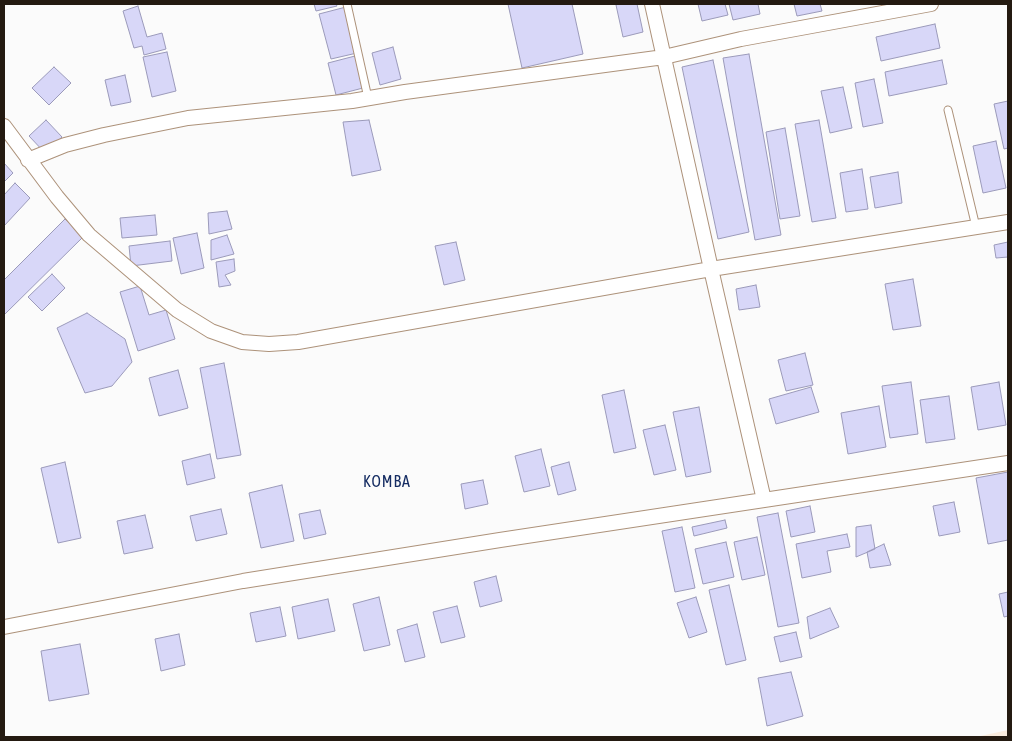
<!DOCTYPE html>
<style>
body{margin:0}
#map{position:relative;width:1012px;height:741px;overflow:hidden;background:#fbfbfb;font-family:"Asap Condensed",sans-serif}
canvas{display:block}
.frame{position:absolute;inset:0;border:5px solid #241a11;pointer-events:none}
</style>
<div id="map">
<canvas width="1012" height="741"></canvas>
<div class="frame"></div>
</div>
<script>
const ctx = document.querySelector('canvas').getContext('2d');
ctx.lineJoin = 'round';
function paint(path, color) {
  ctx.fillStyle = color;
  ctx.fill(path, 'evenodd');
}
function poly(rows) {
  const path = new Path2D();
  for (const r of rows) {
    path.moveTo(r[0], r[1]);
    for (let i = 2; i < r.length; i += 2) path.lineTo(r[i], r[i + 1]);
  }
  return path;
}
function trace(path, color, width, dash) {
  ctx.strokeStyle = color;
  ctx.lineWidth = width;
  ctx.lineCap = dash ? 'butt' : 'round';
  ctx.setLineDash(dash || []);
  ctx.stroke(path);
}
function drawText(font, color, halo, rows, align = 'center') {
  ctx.font = font + ' "Asap Condensed",sans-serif';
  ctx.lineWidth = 4;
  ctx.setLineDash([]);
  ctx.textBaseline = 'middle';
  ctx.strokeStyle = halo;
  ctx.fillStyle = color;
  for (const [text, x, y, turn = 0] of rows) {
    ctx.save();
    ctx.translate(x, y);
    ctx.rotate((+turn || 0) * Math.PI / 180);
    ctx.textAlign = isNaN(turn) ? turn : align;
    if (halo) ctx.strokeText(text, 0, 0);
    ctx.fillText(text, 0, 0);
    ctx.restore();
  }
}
paint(poly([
 [1008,730,1008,737,976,737]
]), '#faecdf');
const building = poly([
 [314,4,336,4,337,6,316,11,314,4],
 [508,4,572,4,583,54,522,68,508,4],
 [619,4,637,4,643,32,623,37,616,5,619,4],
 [698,4,725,4,728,15,702,21,698,4],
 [729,4,758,4,760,14,733,20,729,4],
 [794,4,820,4,822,11,797,16,794,4],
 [138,6,147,37,162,33,166,49,144,55,142,46,134,48,123,11,138,6],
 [346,7,357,53,331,59,319,14,346,7],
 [935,24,940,48,881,61,876,37,935,24],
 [393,47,401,79,380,85,372,53,393,47],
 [167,52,176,91,152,97,143,57,167,52],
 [749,54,781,235,755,240,723,58,749,54],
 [355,56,363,88,336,95,328,63,355,56],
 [713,60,749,232,718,239,682,67,713,60],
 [942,60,947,84,889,96,885,72,942,60],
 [54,67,71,83,49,105,32,88,54,67],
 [125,75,131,102,111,106,105,80,125,75],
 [874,79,883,123,863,127,855,83,874,79],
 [843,87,852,128,830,133,821,91,843,87],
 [1008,101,1008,148,1004,149,994,104,1008,101],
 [46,120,62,137,45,153,29,136,46,120],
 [369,120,381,170,352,176,343,122,369,120],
 [819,120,836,218,812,222,795,124,819,120],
 [785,128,800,216,780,219,766,132,785,128],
 [996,141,1006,188,983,193,973,146,996,141],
 [4,163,13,173,4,182,4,163],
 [862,169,868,209,846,212,840,173,862,169],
 [898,172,902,203,875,208,870,177,898,172],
 [15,183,30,198,4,226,4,195,15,183],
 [227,211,232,229,209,234,208,213,227,211],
 [155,215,157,235,122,238,120,218,155,215],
 [65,219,83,237,4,315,4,280,65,219],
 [197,233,204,268,181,274,173,238,197,233],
 [227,235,234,254,211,260,211,240,227,235],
 [170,241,172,261,131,266,129,246,170,241],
 [456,242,465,280,444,285,435,246,456,242],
 [1008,242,1008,257,996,258,994,245,1008,242],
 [234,259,235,271,225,275,231,285,219,287,216,262,234,259],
 [52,274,65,288,42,311,28,297,52,274],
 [913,279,921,326,893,330,885,284,913,279],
 [756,285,760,307,739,310,736,289,756,285],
 [140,286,149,315,166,310,175,339,138,351,120,292,140,286],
 [87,313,125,339,132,362,112,386,85,393,57,328,87,313],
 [805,353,813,385,786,391,778,360,805,353],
 [224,363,241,455,217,459,200,368,224,363],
 [178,370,188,408,159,416,149,378,178,370],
 [911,382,918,434,890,438,882,386,911,382],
 [999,382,1006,425,978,430,971,387,999,382],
 [811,387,819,412,776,424,769,399,811,387],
 [624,390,636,448,614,453,602,395,624,390],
 [949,396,955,439,926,443,920,400,949,396],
 [879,406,886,447,848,454,841,413,879,406],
 [699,407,711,472,686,477,673,412,699,407],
 [665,425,676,470,654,475,643,430,665,425],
 [541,449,550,486,524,492,515,456,541,449],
 [210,454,215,478,187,485,182,461,210,454],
 [65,462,81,538,58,543,41,468,65,462],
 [569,462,576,490,558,495,551,467,569,462],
 [1008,472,1008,540,988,544,976,478,1008,472],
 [483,480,488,504,465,509,461,484,483,480],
 [282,485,294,541,261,548,249,493,282,485],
 [954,502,960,532,939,536,933,506,954,502],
 [810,506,815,532,791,537,786,511,810,506],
 [221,509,227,534,196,541,190,516,221,509],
 [320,510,326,534,304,539,299,514,320,510],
 [778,513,799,623,778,627,757,517,778,513],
 [145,515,153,548,124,554,117,521,145,515],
 [725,520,727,528,694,536,692,527,725,520],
 [871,525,875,549,856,557,856,527,871,525],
 [682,527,695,588,675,592,662,531,682,527],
 [847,534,850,547,827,551,831,572,802,578,796,544,847,534],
 [757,537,765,575,742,580,734,542,757,537],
 [726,542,734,577,703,584,695,549,726,542],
 [884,544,891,565,870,568,867,552,884,544],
 [496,576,502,601,480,607,474,582,496,576],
 [729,585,746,660,726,665,709,590,729,585],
 [1008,592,1008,616,1004,617,999,594,1008,592],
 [379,597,390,645,364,651,353,604,379,597],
 [696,597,707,632,689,638,677,603,696,597],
 [328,599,335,631,298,639,292,607,328,599],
 [457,606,465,637,441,643,433,612,457,606],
 [280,607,286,636,256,642,250,613,280,607],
 [830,608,839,627,810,639,807,617,830,608],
 [417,624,425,657,405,662,397,630,417,624],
 [796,632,802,657,780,662,774,637,796,632],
 [179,634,185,665,161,671,155,639,179,634],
 [80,644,89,694,49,701,41,651,80,644],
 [791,672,803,716,767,726,758,678,791,672]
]);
paint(building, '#d8d7f8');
trace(building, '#9b9aba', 1);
const service = poly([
 [347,4,368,98],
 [948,110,976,227]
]);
const minor = poly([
 [652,4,711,269,764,500],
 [4,126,57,197,89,235,177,310,211,331,242,342,269,344,298,342,711,269,1008,222],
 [28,160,65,145,104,135,188,118,352,101,405,92,664,57,741,39,931,4],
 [4,627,243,581,500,540,1008,463]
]);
trace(service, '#ad927a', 9);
trace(minor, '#ad927a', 16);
trace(service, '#fff', 7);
trace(minor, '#fff', 14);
ctx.letterSpacing = '1px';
drawText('16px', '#162d63', '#fbfbfb', [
 ["KOMBA",387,482]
]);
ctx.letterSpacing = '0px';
</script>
